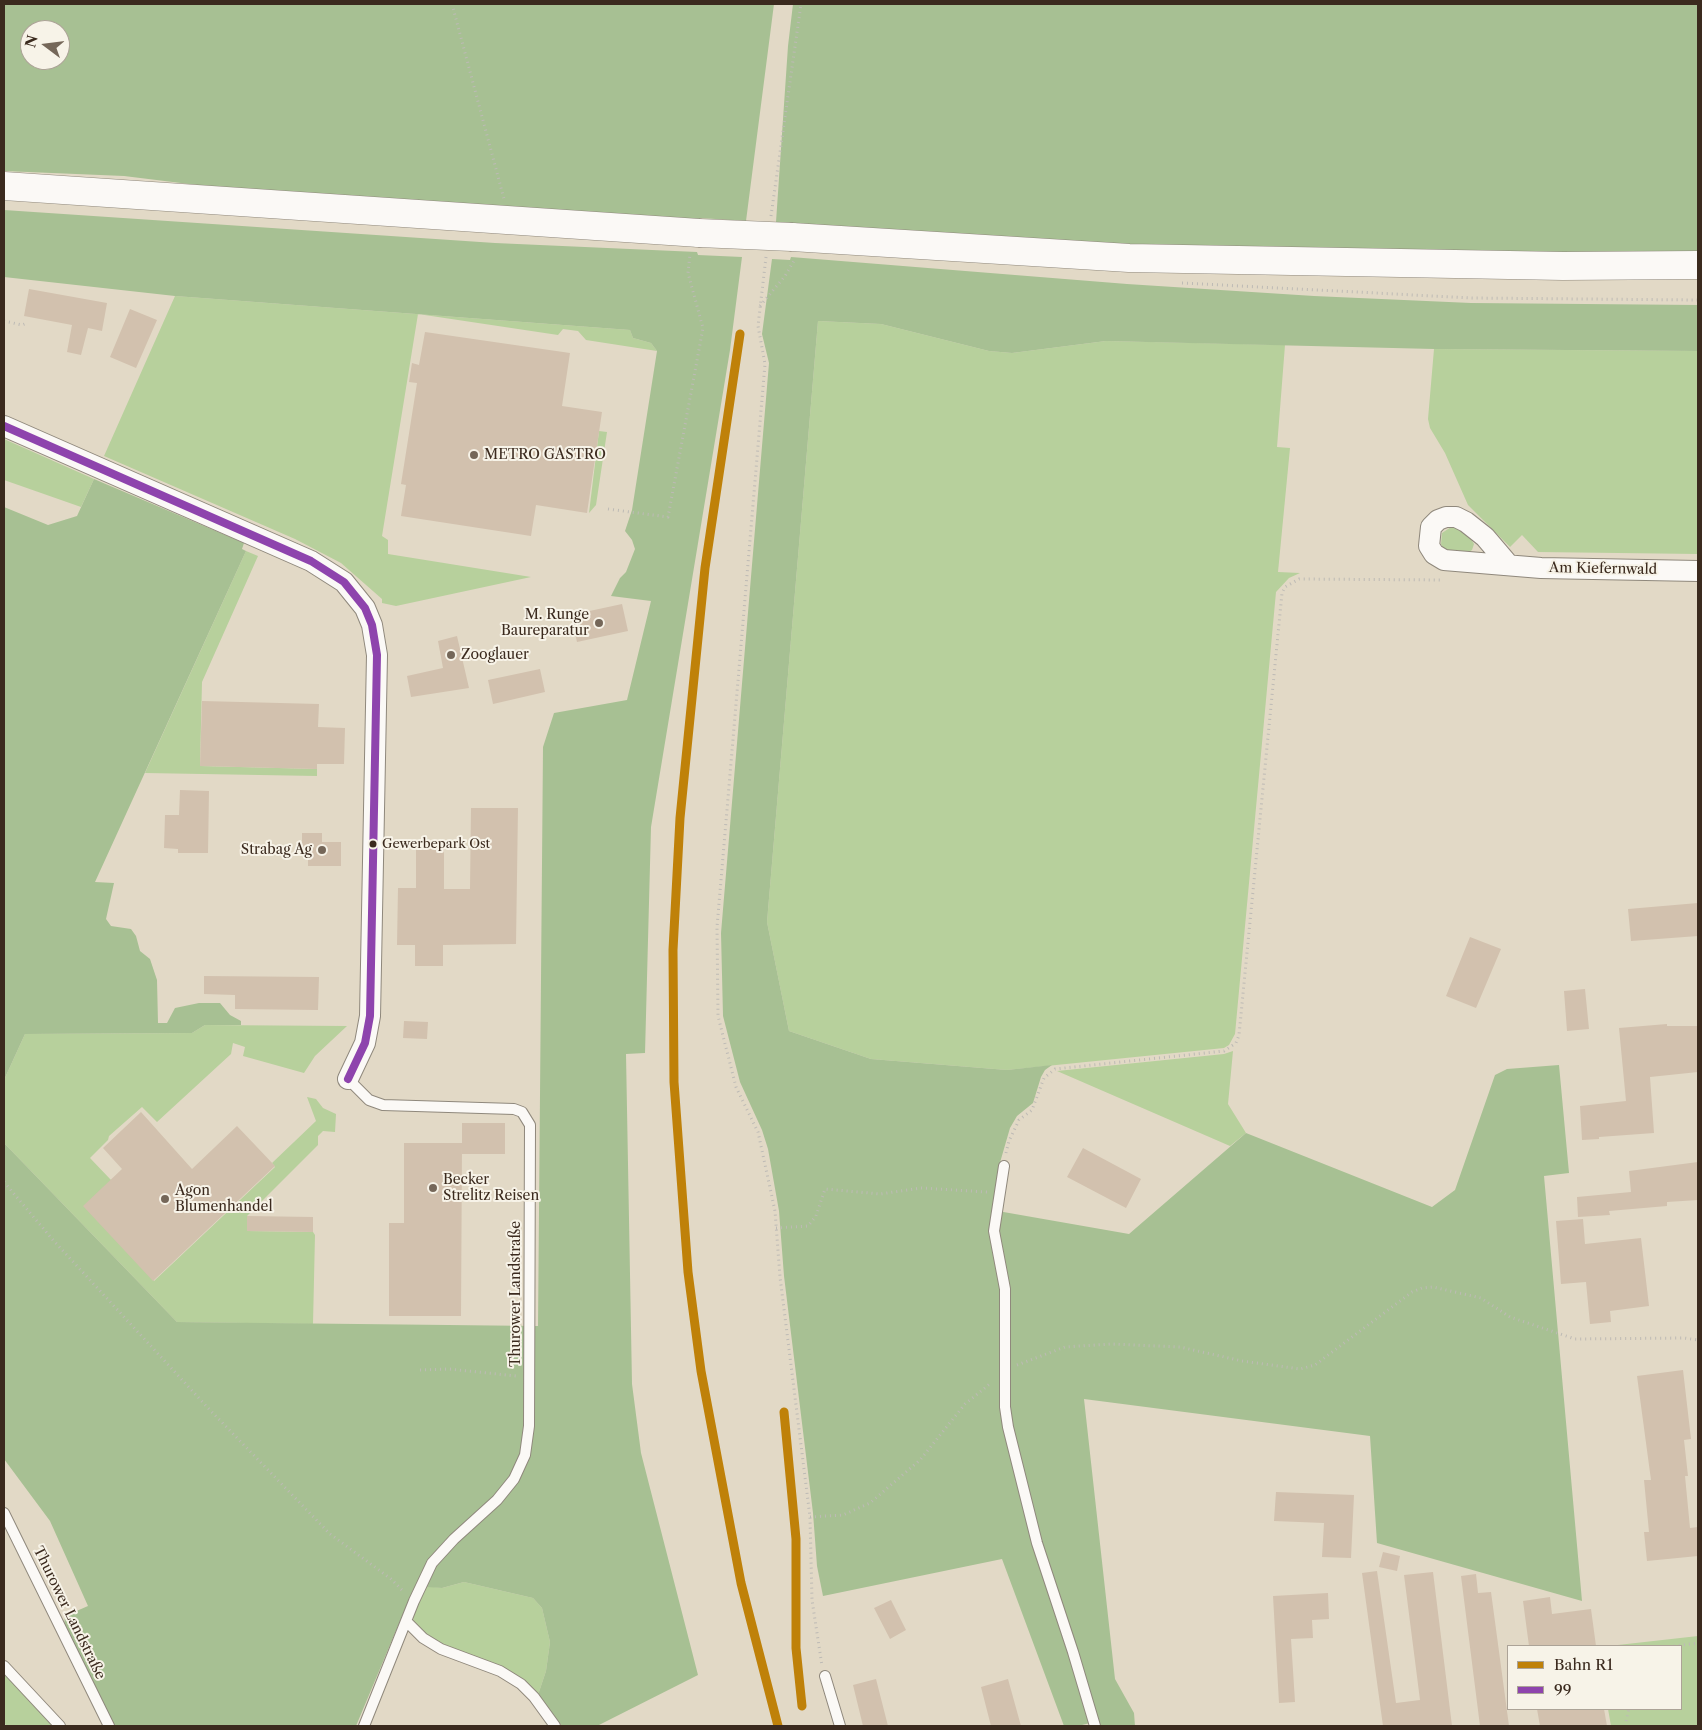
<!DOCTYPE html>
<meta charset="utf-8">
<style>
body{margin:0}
#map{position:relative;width:1702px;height:1730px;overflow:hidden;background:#e2d9c6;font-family:"Libre Caslon Text",serif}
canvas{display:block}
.frame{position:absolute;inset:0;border:5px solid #3b2a1e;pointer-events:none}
.legend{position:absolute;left:1507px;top:1645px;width:175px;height:65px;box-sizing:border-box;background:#f7f3e8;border:1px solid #aca397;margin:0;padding:6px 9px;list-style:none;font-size:15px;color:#3b2a1e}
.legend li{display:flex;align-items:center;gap:10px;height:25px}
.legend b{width:25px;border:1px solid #aca397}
.north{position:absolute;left:20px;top:20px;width:50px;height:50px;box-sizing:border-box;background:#f7f3e8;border:1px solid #aca397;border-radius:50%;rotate:285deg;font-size:14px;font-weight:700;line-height:20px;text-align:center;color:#3b2a1e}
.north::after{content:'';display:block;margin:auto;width:18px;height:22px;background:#756759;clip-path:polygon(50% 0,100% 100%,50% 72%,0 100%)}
</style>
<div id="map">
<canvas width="1702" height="1730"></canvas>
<div class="frame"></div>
<ul class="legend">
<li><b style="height:6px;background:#bf8109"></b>Bahn R1</li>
<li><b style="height:6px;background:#8e44ad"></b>99</li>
</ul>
<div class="north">N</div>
</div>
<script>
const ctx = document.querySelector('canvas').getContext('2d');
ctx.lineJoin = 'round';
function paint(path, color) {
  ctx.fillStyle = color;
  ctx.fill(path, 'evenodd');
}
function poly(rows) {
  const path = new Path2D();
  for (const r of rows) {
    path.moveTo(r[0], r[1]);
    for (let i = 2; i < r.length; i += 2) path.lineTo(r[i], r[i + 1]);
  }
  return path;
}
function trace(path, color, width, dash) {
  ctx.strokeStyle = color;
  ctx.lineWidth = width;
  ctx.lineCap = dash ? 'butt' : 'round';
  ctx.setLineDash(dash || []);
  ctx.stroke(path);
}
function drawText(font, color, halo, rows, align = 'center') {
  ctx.font = font + ' "Libre Caslon Text",serif';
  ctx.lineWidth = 4;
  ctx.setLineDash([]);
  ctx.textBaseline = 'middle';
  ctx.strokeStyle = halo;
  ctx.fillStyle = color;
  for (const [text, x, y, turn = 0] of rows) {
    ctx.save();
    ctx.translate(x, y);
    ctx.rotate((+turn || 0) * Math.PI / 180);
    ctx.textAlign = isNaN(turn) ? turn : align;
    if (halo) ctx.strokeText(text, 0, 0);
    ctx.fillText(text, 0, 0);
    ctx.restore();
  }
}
paint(poly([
 [175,296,630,330,633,338,651,343,657,351,586,340,578,331,563,329,558,335,418,314,382,536,388,540,388,554,531,577,396,606,382,603,382,599,341,563,295,539,104,456],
 [818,321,881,324,989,351,1012,353,1106,341,1285,345,1277,447,1290,448,1278,572,1300,573,1289,578,1276,592,1235,1034,1229,1045,1224,1048,1007,1070,871,1059,789,1031,767,922],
 [1434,349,1698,351,1698,554,1538,552,1522,535,1510,547,1468,505,1445,453,1430,428,1428,419],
 [599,431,607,432,596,505,589,513],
 [4,439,94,479,81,507,4,480],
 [1451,527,1462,530,1471,539,1474,544,1472,550,1469,552,1447,551,1443,548,1441,544,1442,533],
 [246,551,258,556,202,682,200,766,317,769,317,776,145,773],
 [205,1025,347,1026,315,1056,304,1073,243,1056,245,1047,233,1043,231,1054,157,1122,142,1107,109,1136,108,1140,90,1158,111,1180,154,1281,275,1167,272,1163,316,1121,307,1097,316,1099,323,1108,336,1114,335,1132,323,1131,318,1136,318,1145,247,1216,247,1231,313,1232,315,1235,313,1324,177,1322,4,1143,4,1080,25,1034,192,1033],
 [1233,1051,1228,1104,1246,1133,1230,1146,1057,1071,1224,1054],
 [464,1582,533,1598,542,1608,550,1642,546,1671,538,1695,445,1647,416,1627,413,1621,414,1613,426,1586,442,1588],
 [1698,1636,1698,1726,1611,1726,1608,1709,1681,1709,1681,1646,1609,1646],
 [4,1673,54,1726,7,1726,4,1723]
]), '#b7d09c');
paint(poly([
 [4,4,774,4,746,221,700,218,700,223,254,192,124,176,4,171],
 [30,30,60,30,60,60,30,60],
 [793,4,1698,4,1698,254,1167,249,776,222,788,46],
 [4,210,495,243,697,252,698,255,742,257,730,350,651,827,645,1053,626,1054,632,1384,641,1453,698,1675,597,1726,562,1726,538,1695,546,1671,550,1642,542,1608,533,1598,464,1582,442,1588,426,1587,413,1590,356,1726,112,1726,64,1626,65,1616,88,1606,50,1521,4,1459,4,1143,177,1322,538,1326,543,747,554,713,627,700,651,601,611,596,620,578,626,572,635,549,632,540,625,531,632,510,657,351,651,343,633,338,630,330,175,296,4,277],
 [791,257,1127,284,1314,296,1471,303,1698,305,1698,351,1434,349,1106,341,1012,353,989,351,881,324,818,321,767,922,789,1031,871,1059,1007,1070,1052,1065,1045,1070,1041,1077,1033,1103,1017,1116,1010,1128,999,1166,992,1210,1129,1234,1246,1133,1432,1207,1455,1190,1495,1075,1507,1069,1559,1065,1569,1173,1544,1176,1582,1601,1377,1543,1370,1436,1084,1399,1115,1679,1134,1713,1135,1726,1099,1726,1098,1721,1078,1726,1064,1726,1002,1559,823,1596,817,1566,813,1513,784,1276,779,1211,768,1149,762,1130,740,1082,723,1016,721,933,769,363,762,334,772,259,790,260],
 [94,479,244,543,242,549,246,551,95,882,114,883,106,919,111,926,131,929,136,936,140,951,150,959,157,980,158,1023,167,1023,175,1008,199,1003,220,1003,230,1015,241,1021,241,1025,205,1025,192,1033,25,1034,4,1080,4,507,48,525,77,516]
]), '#a7c093');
paint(poly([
 [29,289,107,303,102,331,88,328,81,355,67,352,72,325,24,316],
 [130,309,157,320,136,368,110,357],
 [425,332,570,353,562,406,602,412,587,513,536,505,531,536,401,516,406,485,401,484,417,383,409,382,412,363,419,365],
 [622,604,628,631,577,642,571,615],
 [457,636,469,688,411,697,407,676,443,668,438,641],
 [540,669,545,692,493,704,488,680],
 [202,701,319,704,318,727,345,728,344,764,317,764,317,769,200,766],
 [180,790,209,791,208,853,178,853,178,849,164,848,165,815,179,815],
 [471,808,518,808,516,944,443,945,443,966,415,966,415,945,397,945,398,888,416,888,416,849,444,849,444,889,470,889],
 [302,833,322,833,322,842,341,842,341,866,308,866,308,850,302,850],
 [1698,903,1698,936,1631,941,1628,909],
 [1470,937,1501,949,1476,1008,1446,996],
 [204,976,319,977,318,1010,235,1009,235,995,204,994],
 [1585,989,1589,1029,1567,1031,1564,991],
 [404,1021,428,1022,427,1039,403,1038],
 [1667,1024,1667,1026,1698,1026,1698,1072,1650,1077,1654,1133,1599,1137,1599,1139,1582,1140,1580,1106,1626,1101,1619,1028],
 [141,1112,192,1169,237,1126,275,1166,153,1281,83,1206,122,1169,103,1148],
 [462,1123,505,1123,505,1154,462,1154],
 [404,1143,462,1143,461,1316,389,1316,389,1223,404,1223],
 [1083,1148,1141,1179,1126,1208,1067,1177],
 [1698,1162,1698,1200,1667,1202,1667,1206,1609,1211,1610,1215,1578,1217,1577,1197,1631,1192,1629,1171],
 [247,1216,313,1217,313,1232,247,1231],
 [1583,1219,1585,1244,1641,1238,1649,1306,1610,1311,1611,1322,1590,1324,1586,1282,1561,1284,1556,1221],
 [1683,1370,1691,1439,1684,1440,1688,1476,1685,1476,1690,1528,1698,1527,1698,1556,1647,1561,1644,1532,1649,1532,1644,1480,1651,1480,1637,1376],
 [1276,1492,1354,1495,1351,1558,1322,1557,1324,1523,1274,1521],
 [1383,1552,1400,1556,1397,1571,1379,1567],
 [1377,1571,1396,1703,1420,1700,1404,1575,1433,1572,1452,1726,1383,1726,1362,1573],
 [1476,1574,1478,1593,1491,1592,1509,1726,1480,1726,1461,1576],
 [1328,1593,1329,1619,1312,1620,1313,1638,1291,1639,1295,1702,1279,1703,1273,1596],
 [1550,1597,1552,1614,1591,1609,1596,1646,1529,1646,1523,1601],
 [891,1600,906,1630,890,1639,874,1608],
 [876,1679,888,1726,863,1726,853,1685],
 [1008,1679,1021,1726,991,1726,981,1687],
 [1537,1709,1604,1709,1607,1726,1540,1726]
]), '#d2c1ae');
const lane = poly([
 [348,1079,369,1100,383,1105,514,1109,522,1112,530,1125,529,1426,525,1455,514,1479,497,1500,454,1539,432,1563,414,1601,364,1726],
 [1004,1166,994,1231,1005,1289,1005,1407,1008,1427,1037,1543,1073,1652,1095,1726],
 [4,1513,109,1726],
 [406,1621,423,1638,441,1649,500,1671,521,1684,534,1697,555,1726],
 [4,1666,60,1726],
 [825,1676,840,1726]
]);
const street = poly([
 [4,426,311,561,344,582,365,608,372,625,377,655,370,1016,365,1043,348,1079],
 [1508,564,1485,537,1466,522,1456,517,1446,517,1438,520,1431,527,1429,546,1434,554,1444,560,1541,568,1698,571]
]);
const primary = poly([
 [4,186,699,233],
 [792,237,1129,258,1563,266,1698,265]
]);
trace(lane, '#8f887c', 12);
trace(street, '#8f887c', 22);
trace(primary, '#8f887c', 29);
trace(poly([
 [452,4,504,199],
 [771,216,801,4],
 [766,257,758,326,765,364,717,927,718,1016,736,1087,758,1132,775,1211,780,1277,810,1517,812,1600,822,1666],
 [1182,283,1472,298,1698,300],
 [760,306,785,276,795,259],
 [4,321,22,325,27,323],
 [608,509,668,517,703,328,688,273,690,254],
 [1006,1153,1009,1141,1019,1120,1032,1110,1044,1078,1055,1069,1224,1051,1236,1043,1239,1035,1282,593,1285,587,1299,579,1443,580],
 [4,1182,53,1240,209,1409,330,1534,391,1579,404,1592],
 [776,1228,808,1226,816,1216,825,1189,880,1194,921,1188,987,1192],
 [1017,1365,1065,1347,1111,1344,1180,1347,1242,1361,1300,1369,1315,1365,1412,1292,1422,1288,1433,1287,1481,1298,1510,1317,1575,1339,1684,1338,1698,1340],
 [420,1370,449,1369,516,1376],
 [810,1517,843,1515,870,1503,920,1460,965,1404,991,1383],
 [1674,1646,1698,1643],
 [1625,1726,1629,1709]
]), '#bdbab5', 3, [1, 4]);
trace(lane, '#fbf9f6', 10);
trace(street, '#fbf9f6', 20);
trace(primary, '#fbf9f6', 28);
const primaryBridge = poly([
 [699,233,792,237]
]);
trace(primaryBridge, '#8f887c', 29, []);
trace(primaryBridge, '#fbf9f6', 28);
trace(poly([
 [4,426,311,561,344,582,365,608,372,625,377,655,370,1016,365,1043,348,1079]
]), '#8e44ad', 8);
trace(poly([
 [740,334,705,568,680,818,673,950,674,1082,688,1272,701,1371,741,1583,778,1726],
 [784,1412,796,1539,796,1648,802,1706]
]), '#bf8109', 9);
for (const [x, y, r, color] of [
 [474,455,5,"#756759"],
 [599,623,5,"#756759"],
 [451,655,5,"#756759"],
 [373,844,4.5,"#3b2a1e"],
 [322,850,5,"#756759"],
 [433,1188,5,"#756759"],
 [165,1199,5,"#756759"]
]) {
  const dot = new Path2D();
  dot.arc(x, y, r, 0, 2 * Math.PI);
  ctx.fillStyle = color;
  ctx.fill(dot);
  trace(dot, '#f7f3e8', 2);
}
drawText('13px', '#3b2a1e', '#f7f3e8', [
 ["Gewerbepark Ost",382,844]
], 'left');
drawText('14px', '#3b2a1e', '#f7f3e8', [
 ["METRO GASTRO",484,455],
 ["M. Runge",589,615,"right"],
 ["Baureparatur",589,631,"right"],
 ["Zooglauer",461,655],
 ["Strabag Ag",312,850,"right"],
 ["Becker",443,1180],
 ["Strelitz Reisen",443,1196],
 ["Agon",175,1191],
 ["Blumenhandel",175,1207]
], 'left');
drawText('14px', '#3b2a1e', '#f7f3e8', [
 ["Am Kiefernwald",1603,569,1],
 ["Thurower Landstraße",516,1294,-90],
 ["Thurower Landstraße",69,1613,64]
]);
</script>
